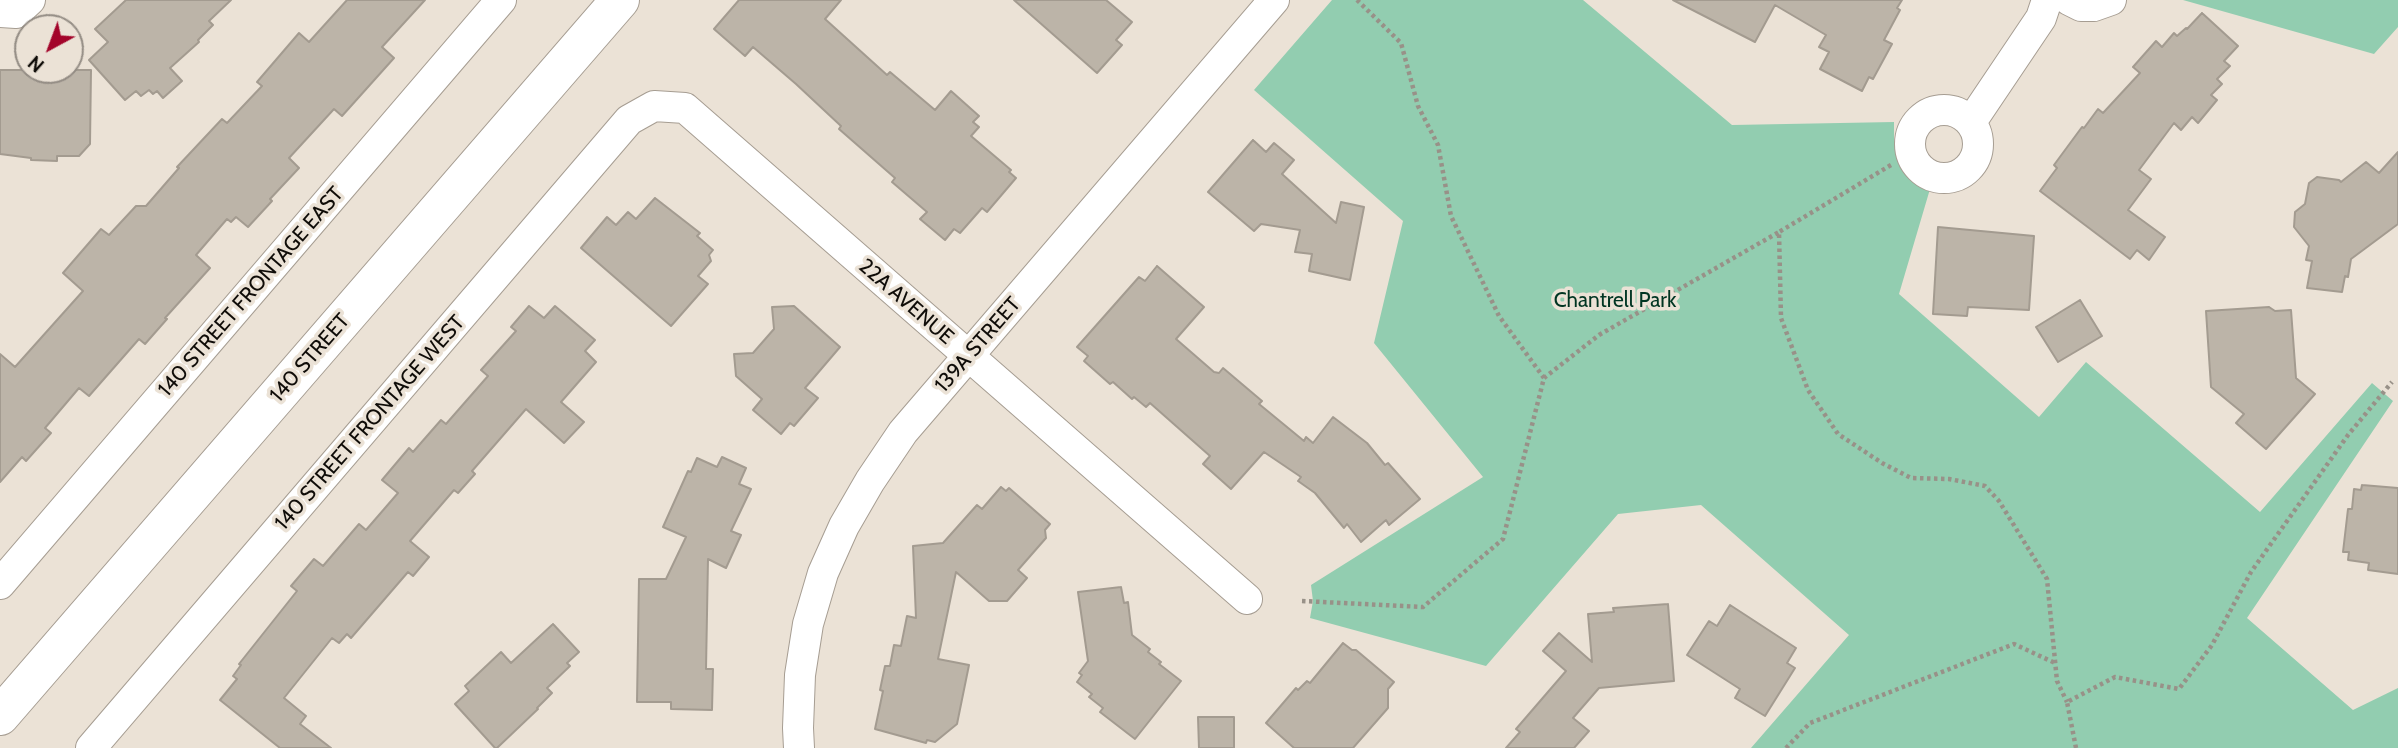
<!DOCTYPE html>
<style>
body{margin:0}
#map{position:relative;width:2398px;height:748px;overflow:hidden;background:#ebe2d6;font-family:Cabin,sans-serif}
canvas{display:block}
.north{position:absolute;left:14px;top:14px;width:70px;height:70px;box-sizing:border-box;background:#ebe2d6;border:2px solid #938c84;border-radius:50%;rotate:221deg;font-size:19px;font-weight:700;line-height:28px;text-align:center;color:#0f0c08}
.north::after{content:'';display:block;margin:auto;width:24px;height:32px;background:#a3052b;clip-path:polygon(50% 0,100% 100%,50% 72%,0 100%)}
</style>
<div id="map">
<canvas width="2398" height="748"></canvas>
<div class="north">N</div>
</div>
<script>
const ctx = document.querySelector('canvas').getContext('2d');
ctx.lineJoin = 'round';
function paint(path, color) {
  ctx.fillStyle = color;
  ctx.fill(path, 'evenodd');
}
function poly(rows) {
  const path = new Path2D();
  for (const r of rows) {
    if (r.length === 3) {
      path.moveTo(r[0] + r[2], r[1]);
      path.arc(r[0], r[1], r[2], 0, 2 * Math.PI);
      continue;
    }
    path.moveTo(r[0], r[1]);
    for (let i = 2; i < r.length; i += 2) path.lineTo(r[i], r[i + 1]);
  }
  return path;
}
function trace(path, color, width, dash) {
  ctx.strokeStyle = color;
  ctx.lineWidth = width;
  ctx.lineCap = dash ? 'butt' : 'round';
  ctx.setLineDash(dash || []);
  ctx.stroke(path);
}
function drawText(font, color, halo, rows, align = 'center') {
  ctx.font = font + ' Cabin,sans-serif';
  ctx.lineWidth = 7;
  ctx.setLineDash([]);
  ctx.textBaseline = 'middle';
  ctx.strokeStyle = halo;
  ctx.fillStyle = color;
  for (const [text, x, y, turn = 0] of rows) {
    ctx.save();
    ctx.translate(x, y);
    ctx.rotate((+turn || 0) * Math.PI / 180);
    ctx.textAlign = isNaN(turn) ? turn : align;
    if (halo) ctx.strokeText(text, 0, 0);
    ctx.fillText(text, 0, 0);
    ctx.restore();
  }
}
paint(poly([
 [1332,0,1583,0,1732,125,1894,122,1894,139,1901,161,1916,179,1930,189,1899,294,2039,417,2086,362,2260,512,2372,383,2393,401,2247,618,2353,710,2398,688,2398,748,1751,748,1849,635,1701,505,1618,514,1486,666,1310,618,1313,601,1311,585,1483,477,1374,343,1403,221,1254,90],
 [2183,0,2398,0,2398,27,2374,54]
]), '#92cdb0');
const building = poly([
 [126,0,231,0,209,21,213,25,198,40,199,42,170,68,182,81,163,98,157,91,153,94,149,90,141,96,136,91,125,100,89,60,108,42,95,29,126,0],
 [347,0,425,0,382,47,394,58,342,116,334,109,289,158,299,168,270,199,272,201,248,227,236,217,231,222,227,219,196,255,210,268,165,318,167,319,145,344,139,339,89,396,79,388,45,428,51,433,26,461,22,457,0,482,0,354,15,367,83,291,63,273,101,229,109,235,136,206,146,206,179,168,177,167,222,119,227,123,262,86,257,82,299,33,309,42,347,0],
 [739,0,841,0,825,19,887,75,890,72,935,110,951,91,979,116,973,122,979,127,971,136,1011,170,1009,172,1016,178,987,212,982,208,960,233,954,229,945,240,920,219,927,212,892,182,895,178,839,129,841,126,796,84,753,47,745,56,714,29,739,0],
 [1014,0,1106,0,1132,22,1116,40,1122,45,1097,73,1014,0],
 [1673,0,1902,0,1897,8,1900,10,1884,40,1892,44,1873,79,1869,77,1862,91,1820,69,1829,52,1819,47,1826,35,1775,5,1755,42,1673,0],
 [2202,13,2238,46,2224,61,2230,66,2217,79,2222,84,2211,95,2217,100,2198,123,2192,117,2181,130,2174,123,2139,170,2151,179,2128,210,2165,237,2149,260,2137,250,2130,259,2040,191,2057,168,2054,165,2082,127,2084,128,2098,109,2103,113,2140,73,2133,67,2156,41,2162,47,2174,33,2177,36,2186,28,2187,29,2202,13],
 [0,70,91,70,90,144,79,156,57,156,57,161,31,160,31,158,0,154,0,70],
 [1253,140,1266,152,1274,143,1294,160,1282,174,1336,223,1341,202,1364,207,1350,280,1309,271,1312,254,1295,252,1300,230,1261,224,1254,231,1208,192,1253,140],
 [2398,152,2398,224,2351,259,2348,277,2345,276,2342,292,2307,288,2312,261,2306,260,2309,246,2294,227,2295,212,2305,204,2309,183,2317,177,2339,180,2341,182,2366,162,2379,173,2398,152],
 [655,198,700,233,697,236,713,250,709,255,711,261,698,276,708,284,671,326,581,248,607,217,616,225,628,212,636,219,655,198],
 [1938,227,2034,236,2029,310,1968,307,1967,316,1933,314,1938,227],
 [1157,266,1204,307,1176,339,1214,372,1219,373,1223,368,1262,401,1259,404,1304,441,1306,437,1313,443,1333,417,1367,443,1385,465,1388,463,1420,499,1389,525,1386,520,1361,542,1347,524,1344,528,1315,493,1298,481,1301,477,1264,452,1231,489,1203,464,1210,456,1150,403,1146,407,1134,397,1132,399,1113,382,1110,384,1084,361,1088,356,1077,347,1139,277,1145,281,1157,266],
 [2080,300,2102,336,2058,362,2036,327,2080,300],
 [529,306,544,318,555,306,595,340,585,351,596,362,561,402,584,422,564,443,526,409,472,471,475,474,458,493,454,490,410,541,429,557,413,576,408,572,351,638,347,634,339,643,332,638,284,698,306,716,300,724,331,748,280,748,220,700,237,679,233,676,241,665,239,664,297,591,291,586,314,559,323,566,359,524,366,530,398,493,382,480,409,448,413,452,441,420,446,424,488,376,481,370,516,331,511,327,529,306],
 [794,306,840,347,805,388,818,398,794,426,790,423,781,434,753,410,762,399,736,376,734,354,753,353,774,329,772,307,794,306],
 [2269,307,2275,311,2291,310,2296,378,2315,394,2266,449,2236,423,2244,414,2211,387,2206,311,2269,307],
 [722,457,746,468,739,484,751,489,731,531,741,535,726,568,708,559,706,669,713,669,712,710,671,709,671,702,637,702,639,579,666,579,686,537,663,527,688,471,691,472,697,458,717,467,722,457],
 [2362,485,2398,488,2398,574,2368,570,2369,563,2348,560,2349,552,2343,552,2348,509,2352,509,2354,489,2361,490,2362,485],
 [1001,487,1006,491,1009,488,1050,524,1045,530,1046,538,1018,570,1027,578,1007,601,989,601,956,572,938,659,969,665,957,724,935,742,927,740,926,743,875,729,883,691,880,690,885,666,890,666,894,645,901,646,907,616,916,618,913,546,943,543,977,505,982,509,1001,487],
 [1121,587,1124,603,1128,602,1132,635,1150,649,1148,652,1161,662,1159,664,1181,681,1135,739,1100,712,1103,708,1089,697,1092,694,1077,682,1082,675,1079,673,1088,661,1078,592,1121,587],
 [1668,604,1674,681,1599,688,1573,718,1589,731,1574,748,1506,748,1520,732,1516,729,1566,671,1543,651,1559,633,1592,662,1588,614,1614,612,1613,608,1668,604],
 [1730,605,1796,648,1787,663,1795,668,1765,716,1735,698,1740,689,1687,655,1709,621,1717,626,1730,605],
 [553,624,579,652,567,663,570,666,547,688,552,693,537,708,538,709,497,748,495,748,455,704,469,691,465,686,501,652,511,663,553,624],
 [1343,643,1352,650,1356,650,1394,682,1388,689,1388,708,1353,748,1294,748,1266,723,1296,688,1298,690,1307,681,1310,683,1343,643],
 [1198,717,1234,717,1234,748,1199,748,1198,717]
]);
paint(building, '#bcb4a8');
trace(building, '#a39b90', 2);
const street = poly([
 [2069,0,2081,6,2094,6,2111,0],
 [0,12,16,13,30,0],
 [1944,144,34],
 [1971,122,2041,18,2047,0],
 [0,584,501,0],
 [91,748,629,120,654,106,685,108,1247,599],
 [799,748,798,728,800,675,808,624,823,573,844,526,870,481,903,432,1274,0]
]);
const secondary = poly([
 [0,716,620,0]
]);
trace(street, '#a69d92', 32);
trace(secondary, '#a69d92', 40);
trace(poly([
 [1357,0,1401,43,1418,106,1438,145,1451,216,1499,316,1544,378],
 [1891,165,1779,232,1781,318,1808,390,1838,434,1882,463,1911,478,1949,479,1985,486,1999,501,2047,579,2057,681,2067,702],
 [1302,601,1423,607,1503,539,1544,378,1599,335,1779,232],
 [1786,748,1810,723,2014,644,2055,663],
 [2076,748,2067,702,2115,677,2179,689,2212,645,2251,572,2348,435,2392,382]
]), '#989188', 4.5, [3.5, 3.5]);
trace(street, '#fff', 30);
trace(secondary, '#fff', 38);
drawText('21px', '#0f0c08', '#ebe2d6', [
 ["140 STREET FRONTAGE EAST",251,292,-49],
 ["22A AVENUE",906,302,41],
 ["139A STREET",978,345,-49],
 ["140 STREET",310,358,-49],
 ["140 STREET FRONTAGE WEST",370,423,-49]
]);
drawText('21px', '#003522', '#ebe2d6', [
 ["Chantrell Park",1615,301]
]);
</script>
